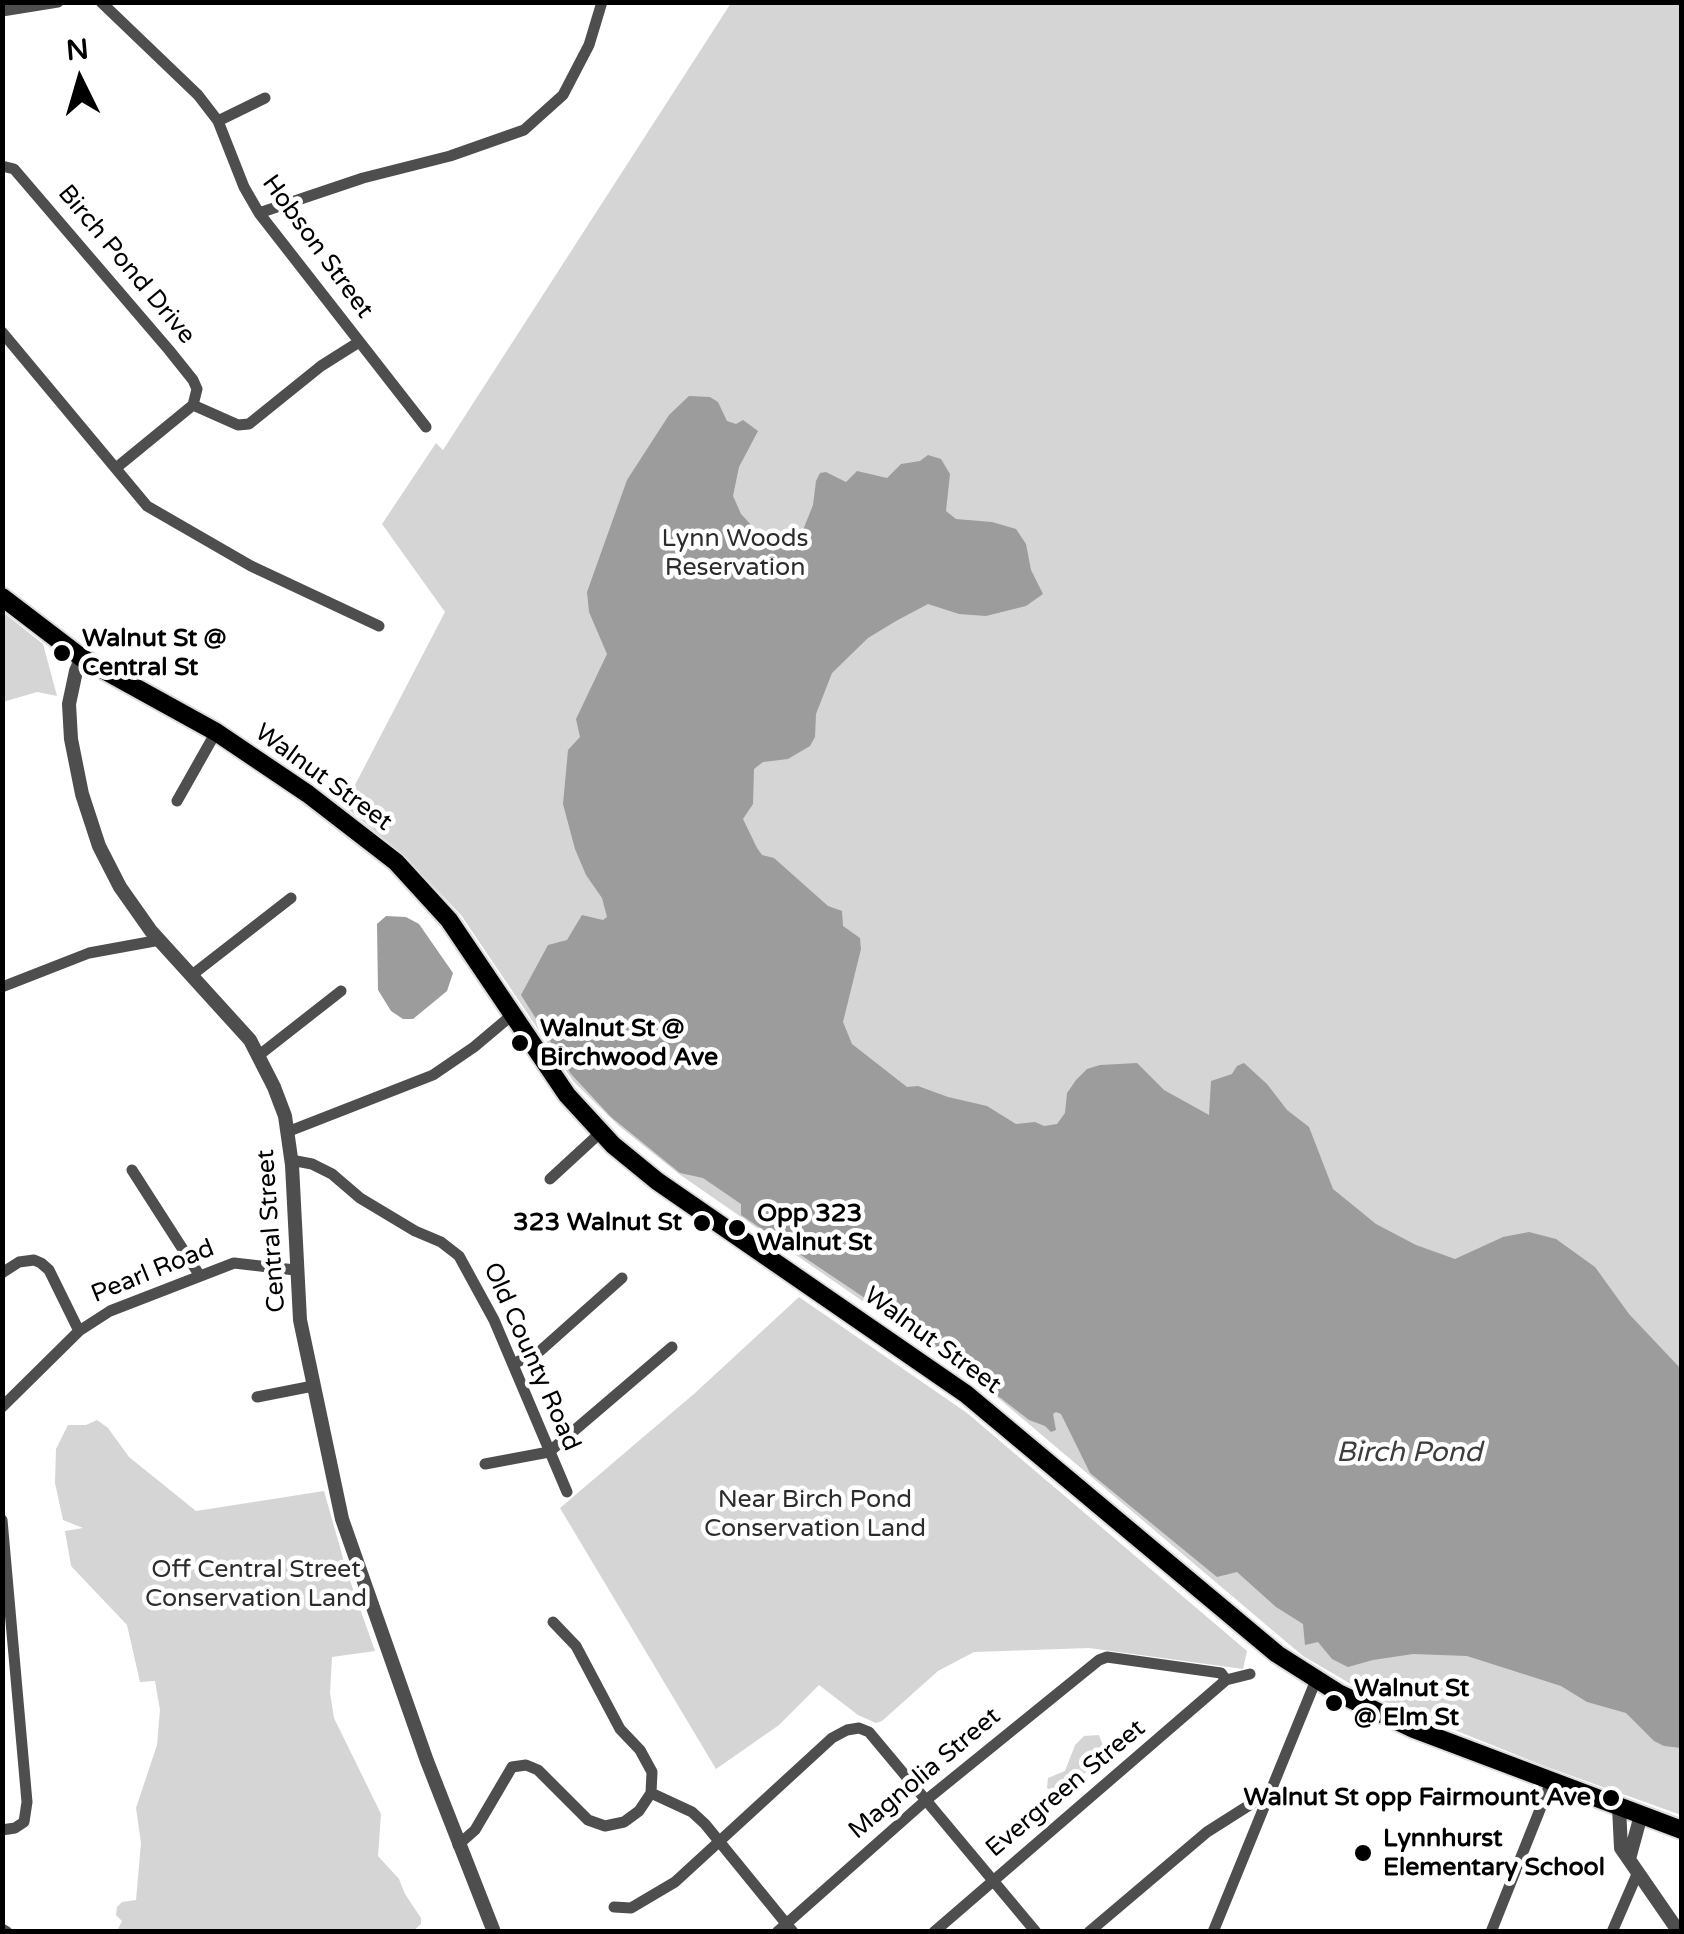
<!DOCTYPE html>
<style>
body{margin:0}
#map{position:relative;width:1684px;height:1934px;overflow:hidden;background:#fff;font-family:"Varela Round",sans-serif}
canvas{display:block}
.frame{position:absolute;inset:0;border:5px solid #000;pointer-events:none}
.north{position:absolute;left:30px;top:30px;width:100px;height:100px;-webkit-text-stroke:8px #fff;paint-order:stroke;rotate:355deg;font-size:28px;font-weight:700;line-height:40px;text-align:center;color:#000}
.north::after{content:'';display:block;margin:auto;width:35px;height:45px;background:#000;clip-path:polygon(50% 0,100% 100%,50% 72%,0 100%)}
</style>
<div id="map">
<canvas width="1684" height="1934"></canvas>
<div class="frame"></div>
<div class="north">N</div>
</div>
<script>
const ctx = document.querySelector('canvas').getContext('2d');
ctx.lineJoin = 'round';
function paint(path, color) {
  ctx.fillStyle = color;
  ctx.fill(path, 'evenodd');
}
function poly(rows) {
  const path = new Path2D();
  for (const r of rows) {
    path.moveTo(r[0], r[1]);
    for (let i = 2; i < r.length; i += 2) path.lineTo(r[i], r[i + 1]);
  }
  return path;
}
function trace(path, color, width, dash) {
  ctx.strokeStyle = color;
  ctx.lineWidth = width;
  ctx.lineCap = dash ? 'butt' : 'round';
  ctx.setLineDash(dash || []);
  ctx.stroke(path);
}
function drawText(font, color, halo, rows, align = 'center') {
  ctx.font = font + ' "Varela Round",sans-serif';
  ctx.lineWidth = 9;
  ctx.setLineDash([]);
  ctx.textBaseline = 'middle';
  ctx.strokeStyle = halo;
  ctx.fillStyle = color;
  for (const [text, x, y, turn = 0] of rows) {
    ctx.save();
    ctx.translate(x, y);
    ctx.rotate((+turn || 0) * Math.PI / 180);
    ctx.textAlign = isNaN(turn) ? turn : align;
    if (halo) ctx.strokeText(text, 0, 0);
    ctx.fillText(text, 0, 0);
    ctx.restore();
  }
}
paint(poly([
 [731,3,1681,3,1681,1815,1544,1766,1375,1698,1303,1656,978,1381,679,1174,619,1126,573,1081,461,915,399,851,344,806,445,612,382,524,436,443,443,450],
 [3,612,43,644,57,696,37,692,3,702],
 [799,1297,967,1413,1247,1651,1243,1669,1089,1648,974,1652,938,1671,882,1721,876,1723,858,1715,819,1685,779,1725,716,1769,560,1508,695,1393],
 [97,1420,108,1428,129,1457,196,1511,324,1491,347,1572,375,1651,332,1657,330,1693,334,1718,381,1814,378,1856,399,1879,405,1894,421,1918,421,1924,413,1931,117,1931,122,1921,116,1915,117,1907,122,1902,136,1900,141,1843,136,1808,157,1745,160,1710,155,1681,140,1682,127,1625,71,1566,65,1531,83,1528,63,1520,55,1483,56,1449,68,1425,86,1425],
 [1099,1735,1107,1756,1085,1773,1077,1790,1052,1791,1047,1788,1048,1778,1065,1771,1075,1745,1084,1736]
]), '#d5d5d5');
paint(poly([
 [689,396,710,397,718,402,727,421,736,424,743,420,758,431,739,467,733,496,741,514,755,529,769,537,792,536,803,530,813,505,816,481,820,473,826,472,846,482,857,471,887,478,901,464,920,461,928,455,941,459,950,474,946,511,956,519,992,522,1016,529,1026,544,1031,570,1043,594,1026,606,986,616,959,614,928,604,896,621,868,638,832,673,816,714,815,737,810,746,788,759,763,762,754,769,753,804,743,819,757,848,762,855,774,858,828,906,842,911,843,926,860,938,861,949,843,1022,852,1044,907,1087,918,1086,948,1097,987,1106,1016,1124,1035,1122,1044,1126,1057,1124,1065,1113,1067,1093,1076,1080,1087,1069,1100,1065,1137,1063,1164,1090,1209,1115,1211,1081,1232,1074,1237,1066,1244,1063,1267,1084,1287,1110,1309,1127,1333,1189,1376,1224,1416,1245,1455,1259,1503,1237,1529,1232,1556,1239,1595,1267,1629,1314,1681,1369,1681,1748,1664,1746,1654,1741,1626,1713,1587,1702,1561,1686,1467,1656,1413,1654,1373,1660,1348,1667,1332,1659,1318,1642,1305,1645,1303,1624,1276,1607,1237,1572,1217,1577,1090,1473,1061,1414,1056,1412,1053,1414,1056,1430,1051,1432,1045,1426,1029,1420,917,1333,741,1215,741,1204,703,1178,680,1173,611,1117,571,1074,521,995,548,945,567,940,582,915,603,920,607,917,602,898,586,875,575,849,563,804,568,750,580,737,576,719,607,654,589,612,587,592,627,480,669,415],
 [386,916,406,917,419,924,453,973,447,991,413,1019,403,1019,391,1011,378,990,377,924]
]), '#9c9c9c');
const primary = poly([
 [2,597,82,658,216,732,308,794,396,862,449,920,567,1095,613,1145,657,1181,966,1394,1277,1654,1340,1694,1414,1729,1682,1830]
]);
trace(primary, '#dbdbdb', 22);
trace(poly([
 [101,2,198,95,218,121,244,187,259,213,426,427],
 [2,11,58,2],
 [218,121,265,98],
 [2,166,14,169,169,350,193,380,197,389,193,405],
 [259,213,363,178,450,156,524,130,563,95,589,45,602,2],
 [2,332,147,506,251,566,379,626],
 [193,405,238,425,249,424,321,366,359,342],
 [116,468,193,405],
 [177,801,216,732],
 [192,975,291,898],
 [2,987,89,953,160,940],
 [258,1056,341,991],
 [287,1132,433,1075,474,1047,512,1015],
 [291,1160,312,1164,332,1174,360,1198,415,1231,441,1242,459,1256,494,1320,567,1492],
 [132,1170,200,1276],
 [550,1179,600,1133],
 [2,1273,19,1262,34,1260,41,1263,49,1270,79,1331],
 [513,1364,540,1351,622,1278],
 [257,1397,313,1386],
 [2,1407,79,1331,110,1311,234,1263,295,1270],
 [485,1464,549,1452,672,1347],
 [2,1520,27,1802,24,1822,15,1828,2,1830],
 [651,1793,692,1812,705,1824,793,1932],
 [458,1845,475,1830,512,1767,526,1765,538,1770,588,1820,605,1826,624,1822,639,1811,651,1793,652,1772,640,1750,620,1729,576,1646,553,1622],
 [614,1907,631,1908,675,1882,832,1738,847,1730,859,1728,869,1732,1036,1932],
 [2,1929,7,1932],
 [777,1932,925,1801,1099,1660,1107,1657,1221,1673,1226,1680,1250,1674],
 [934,1932,1226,1680],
 [1089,1932,1207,1832,1270,1792],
 [1213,1932,1316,1680],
 [1491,1932,1551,1782],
 [1612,1932,1638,1872]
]), '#4e4e4e', 11);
trace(poly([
 [82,658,76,671,69,704,71,739,82,794,99,846,120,887,151,931,250,1040,274,1087,285,1116,292,1165,300,1320,342,1519,427,1761,494,1932],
 [1619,1807,1621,1848,1679,1932],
 [1629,1859,1641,1815]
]), '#4e4e4e', 14);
trace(primary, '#000', 18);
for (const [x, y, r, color] of [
 [62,653,10,"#000"],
 [520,1043,10,"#000"],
 [702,1223,10,"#000"],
 [737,1228,10,"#000"],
 [1334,1703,10,"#000"],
 [1611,1798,10,"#000"],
 [1363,1853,10,"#000"]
]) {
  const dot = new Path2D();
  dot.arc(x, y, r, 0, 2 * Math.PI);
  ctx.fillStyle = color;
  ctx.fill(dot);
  trace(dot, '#fff', 4);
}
drawText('25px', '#000', '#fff', [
 ["Hobson Street",317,247,54],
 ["Birch Pond Drive",126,265,50],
 ["Walnut Street",323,778,36],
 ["Central Street",272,1231,-94],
 ["Pearl Road",153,1272,-22],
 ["Walnut Street",932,1341,36],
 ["Old County Road",531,1357,66],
 ["Magnolia Street",925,1774,-40],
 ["Evergreen Street",1066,1789,-40]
]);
drawText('25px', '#2c2c2c', '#fff', [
 ["Lynn Woods",735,539],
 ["Reservation",735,568],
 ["Near Birch Pond",815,1500],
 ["Conservation Land",815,1529],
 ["Off Central Street",256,1570],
 ["Conservation Land",256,1599]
]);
drawText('bold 25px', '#000', '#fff', [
 ["Walnut St @",82,639],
 ["Central St",82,668],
 ["Walnut St @",540,1029],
 ["Birchwood Ave",540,1058],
 ["Opp 323",757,1214],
 ["Walnut St",757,1243],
 ["323 Walnut St",682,1223,"right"],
 ["Walnut St",1354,1689],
 ["@ Elm St",1354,1718],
 ["Walnut St opp Fairmount Ave",1591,1798,"right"],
 ["Lynnhurst",1383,1839],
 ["Elementary School",1383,1868]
], 'left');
drawText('italic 28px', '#3d3d3d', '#fff', [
 ["Birch Pond",1409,1454]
]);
</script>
